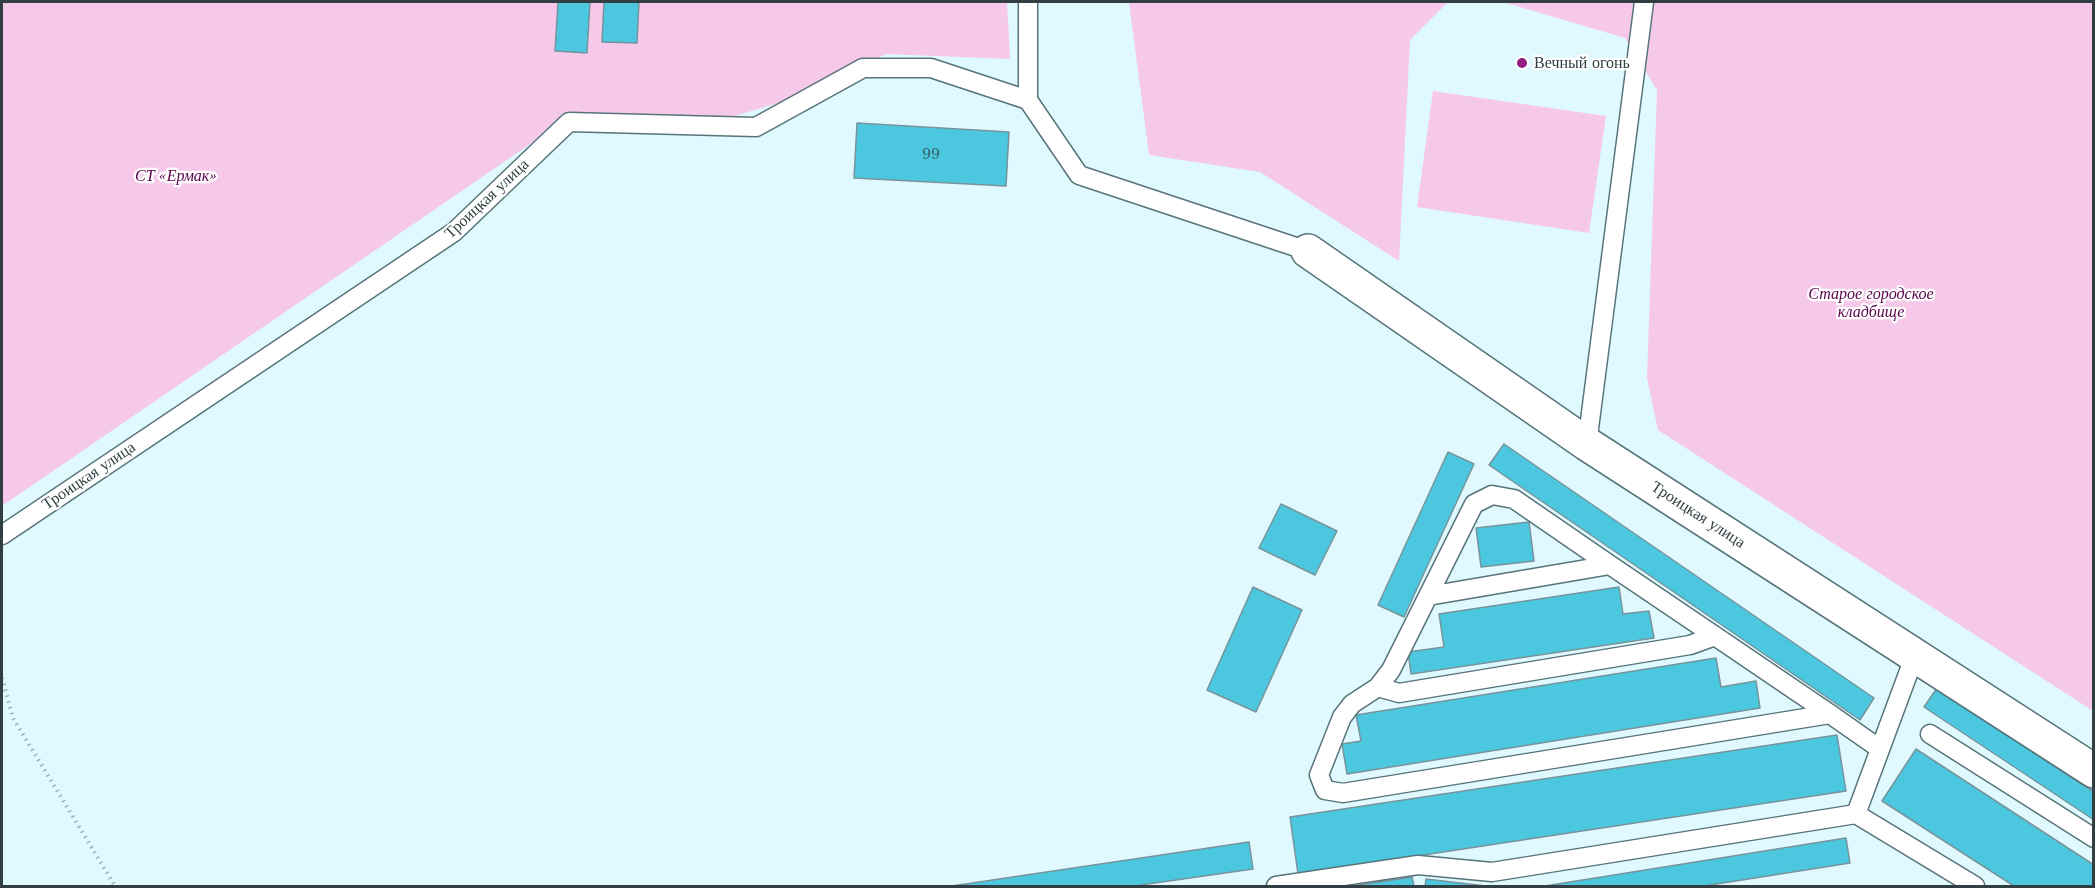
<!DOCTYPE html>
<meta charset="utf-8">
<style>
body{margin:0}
#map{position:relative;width:2095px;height:888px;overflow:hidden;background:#dff9fe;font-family:"Libre Baskerville",serif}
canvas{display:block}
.frame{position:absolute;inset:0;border:3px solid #323f42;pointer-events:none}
</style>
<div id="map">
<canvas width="2095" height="888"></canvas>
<div class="frame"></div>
</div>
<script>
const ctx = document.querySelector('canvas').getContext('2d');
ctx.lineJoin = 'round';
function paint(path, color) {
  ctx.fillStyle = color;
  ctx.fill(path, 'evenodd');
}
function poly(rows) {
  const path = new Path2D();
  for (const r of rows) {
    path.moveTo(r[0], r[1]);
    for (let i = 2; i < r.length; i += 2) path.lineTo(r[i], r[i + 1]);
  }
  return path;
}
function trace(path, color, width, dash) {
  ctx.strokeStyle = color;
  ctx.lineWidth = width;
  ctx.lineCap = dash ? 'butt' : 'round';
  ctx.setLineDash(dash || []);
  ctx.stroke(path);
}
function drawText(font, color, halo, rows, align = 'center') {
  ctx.font = font + ' "Libre Baskerville",serif';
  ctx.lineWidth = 4.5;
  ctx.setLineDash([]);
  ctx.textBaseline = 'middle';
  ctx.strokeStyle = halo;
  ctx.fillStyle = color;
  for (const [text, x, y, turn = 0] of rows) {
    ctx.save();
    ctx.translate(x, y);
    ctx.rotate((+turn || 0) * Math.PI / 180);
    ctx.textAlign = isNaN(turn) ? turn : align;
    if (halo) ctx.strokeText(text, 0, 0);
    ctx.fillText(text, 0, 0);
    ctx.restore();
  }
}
paint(poly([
 [2,2,1007,2,1010,59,886,54,785,101,721,120,558,125,2,506],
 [1129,2,1448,2,1410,40,1399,261,1260,172,1149,155],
 [1503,2,2093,2,2093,711,1658,430,1647,378,1657,90,1625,38],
 [1433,91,1606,116,1589,233,1417,207]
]), '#f6c9eb');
const building = poly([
 [558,2,590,2,587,53,555,51,558,2],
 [604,2,639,2,637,43,602,42,604,2],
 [857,123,1009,132,1006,186,854,178,857,123],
 [1504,444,1874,698,1860,720,1489,465,1504,444],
 [1448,452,1474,464,1404,617,1378,605,1448,452],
 [1281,504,1337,531,1315,575,1259,548,1281,504],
 [1529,522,1534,561,1481,567,1476,528,1529,522],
 [1253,587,1302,610,1256,712,1207,690,1253,587],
 [1619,587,1623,614,1649,611,1654,638,1411,674,1408,652,1444,647,1439,614,1619,587],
 [1716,658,1721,687,1756,681,1760,708,1347,774,1342,744,1361,741,1356,715,1716,658],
 [1937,688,2094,792,2094,820,1924,707,1937,688],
 [1837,735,1846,791,1298,874,1290,817,1837,735],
 [1916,749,2094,865,2094,886,2014,886,1882,801,1916,749],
 [1846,838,1850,863,1704,886,1545,886,1846,838],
 [1249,842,1253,869,1134,886,952,886,1249,842],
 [1412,877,1414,886,1352,886,1412,877],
 [1426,879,1486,886,1425,886,1426,879]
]);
paint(building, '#4bc8e0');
trace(building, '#77949b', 1.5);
const service = poly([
 [1028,2,1028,100,1079,175,1308,251],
 [1587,444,1644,2],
 [2,535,454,232,569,122,756,127,863,68,931,68,1028,100],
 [1428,596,1610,565],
 [1378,687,1399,693,1690,645,1715,636],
 [1830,714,1343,793,1325,790,1319,775,1342,717,1352,704,1378,687,1391,670,1474,504,1492,495,1514,499,1610,565,1715,636,1830,714,1880,749],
 [1930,734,2094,838],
 [1856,814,1975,886],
 [1276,886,1418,865,1492,872,1856,814,1915,655]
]);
const minor = poly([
 [1308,251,1587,444,2094,771]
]);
trace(service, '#57747a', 21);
trace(minor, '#57747a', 36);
trace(poly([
 [2,678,13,718,115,886]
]), '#9cb1b6', 4, [1.5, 4.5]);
trace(service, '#fff', 18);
trace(minor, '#fff', 33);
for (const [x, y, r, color] of [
 [1522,63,6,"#901e7e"]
]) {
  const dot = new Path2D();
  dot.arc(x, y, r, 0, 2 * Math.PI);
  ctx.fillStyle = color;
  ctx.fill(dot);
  trace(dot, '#fff', 2);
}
drawText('14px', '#38616a', null, [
 ["99",931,155]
]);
drawText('16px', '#323f42', '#fff', [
 ["Вечный огонь",1534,63]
], 'left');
drawText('italic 16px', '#59004d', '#fff', [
 ["СТ «Ермак»",176,176],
 ["Старое городское",1871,294],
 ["кладбище",1871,312]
]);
drawText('16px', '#323f42', '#fff', [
 ["Троицкая улица",487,199,-43],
 ["Троицкая улица",89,476,-34],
 ["Троицкая улица",1698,515,33]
]);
</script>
